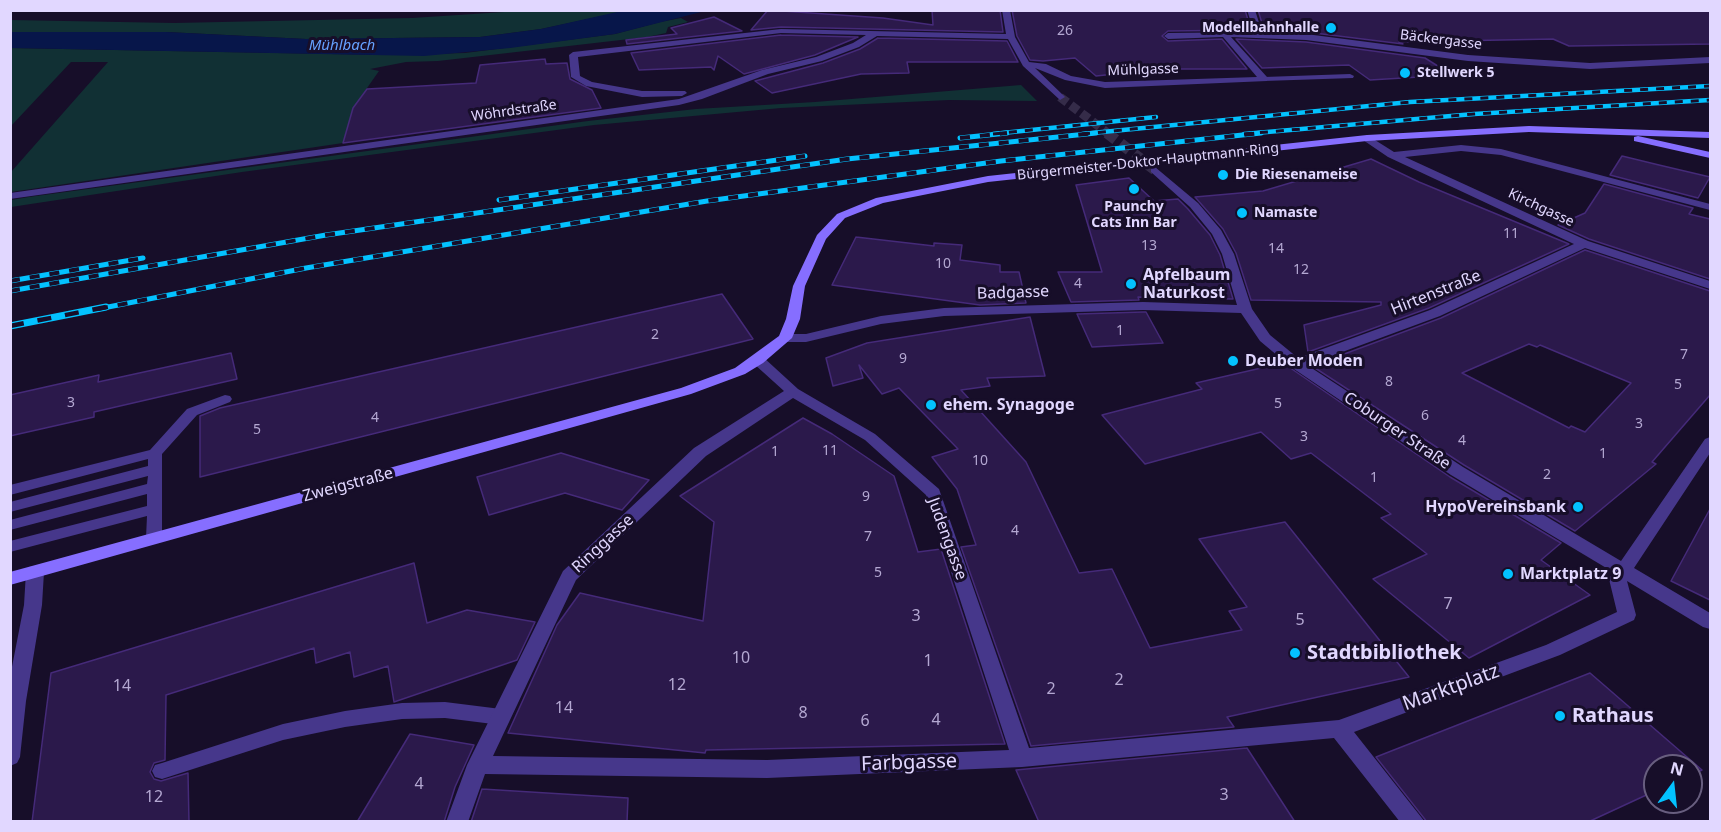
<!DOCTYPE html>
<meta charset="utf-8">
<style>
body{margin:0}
#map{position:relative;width:1721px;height:832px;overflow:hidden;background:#170e29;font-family:"Noto Sans",sans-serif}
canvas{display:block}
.frame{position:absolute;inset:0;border:12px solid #e1d7ff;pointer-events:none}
.north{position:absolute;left:1643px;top:754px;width:60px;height:60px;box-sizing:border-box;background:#170e29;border:2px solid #685e7f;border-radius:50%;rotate:15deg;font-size:16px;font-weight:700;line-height:24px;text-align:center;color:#e1d7ff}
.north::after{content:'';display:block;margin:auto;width:21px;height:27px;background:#03c2ff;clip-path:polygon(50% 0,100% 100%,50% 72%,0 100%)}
</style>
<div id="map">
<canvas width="1721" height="832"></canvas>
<div class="frame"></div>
<div class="north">N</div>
</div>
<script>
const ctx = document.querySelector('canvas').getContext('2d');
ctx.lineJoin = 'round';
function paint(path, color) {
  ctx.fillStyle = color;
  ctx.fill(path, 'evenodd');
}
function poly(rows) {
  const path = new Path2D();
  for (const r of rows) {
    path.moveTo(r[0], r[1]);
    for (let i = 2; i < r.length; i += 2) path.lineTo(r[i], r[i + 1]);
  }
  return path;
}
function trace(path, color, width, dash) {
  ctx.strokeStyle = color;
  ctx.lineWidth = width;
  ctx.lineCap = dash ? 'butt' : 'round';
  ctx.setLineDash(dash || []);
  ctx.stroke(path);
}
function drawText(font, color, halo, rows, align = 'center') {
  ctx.font = font + ' "Noto Sans",sans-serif';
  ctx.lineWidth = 6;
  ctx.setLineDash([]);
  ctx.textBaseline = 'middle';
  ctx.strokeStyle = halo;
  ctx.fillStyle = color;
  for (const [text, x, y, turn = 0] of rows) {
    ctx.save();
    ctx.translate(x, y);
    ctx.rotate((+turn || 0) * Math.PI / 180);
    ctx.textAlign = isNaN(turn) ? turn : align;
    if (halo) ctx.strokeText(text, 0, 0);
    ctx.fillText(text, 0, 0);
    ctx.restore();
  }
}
paint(poly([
 [535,10,626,11,541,29,480,37,306,39,166,32,11,32,11,20,174,23,412,18],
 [681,18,688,22,668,27,666,33,647,37,438,61,406,62,370,69,379,71,353,108,343,143,11,192,11,172,108,62,71,62,11,126,11,48,384,55,465,53,615,34,660,22],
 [1021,85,1037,101,949,100,781,108,594,125,242,172,11,207,11,200,29,197,588,121,696,109,815,102]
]), '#113034');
paint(poly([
 [626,10,705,11,615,34,510,48,424,56,11,48,11,32,166,32,306,39,480,37,541,29]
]), '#07164a');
const building = poly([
 [768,10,883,18,933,25,932,10,1000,10,1003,32,781,27,751,30,768,10],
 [1012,10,1245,10,1251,30,1168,31,1162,36,1168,41,1222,39,1247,69,1162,69,1096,76,1075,58,1043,61,1030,60,1017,36,1012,10],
 [1258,10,1710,10,1710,44,1569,46,1553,39,1399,42,1403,44,1306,32,1264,30,1258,10],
 [714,17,742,31,627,44,626,40,677,34,671,28,714,17],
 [781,35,858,37,815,55,744,74,718,56,714,70,711,67,639,70,631,53,781,35],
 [878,38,1007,41,1018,62,907,62,909,73,861,74,772,93,755,81,823,63,860,49,878,38],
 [1236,39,1306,42,1425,58,1452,75,1370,80,1349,65,1262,68,1236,39],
 [545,59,546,64,567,63,570,79,592,90,601,108,343,143,353,108,367,89,476,83,480,65,545,59],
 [1622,156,1659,165,1710,177,1698,198,1610,175,1622,156],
 [1371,159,1419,182,1569,244,1429,308,1308,352,1304,325,1381,305,1381,302,1251,300,1236,253,1223,229,1195,197,1263,191,1371,159],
 [1129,178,1154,201,1178,199,1188,209,1210,235,1220,255,1233,299,1138,297,1139,300,1071,302,1058,272,1102,272,1076,185,1129,178],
 [1604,184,1693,208,1689,214,1710,219,1710,279,1589,239,1558,225,1585,213,1604,184],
 [856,237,934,246,934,243,962,245,960,260,1000,265,1000,272,1019,272,1026,303,980,305,832,285,856,237],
 [1585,250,1710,291,1710,395,1652,462,1656,464,1575,531,1464,465,1312,366,1441,318,1585,250],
 [1529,344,1537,347,1540,345,1631,383,1585,432,1571,426,1569,428,1462,373,1529,344],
 [722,294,753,339,200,477,200,416,220,408,722,294],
 [1143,312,1146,312,1163,343,1092,347,1077,314,1143,312],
 [1030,317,1045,376,987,378,990,386,961,390,1026,462,1079,573,1112,569,1150,648,1242,630,1229,611,1247,607,1199,539,1285,522,1409,677,1227,717,1234,727,1031,746,961,547,976,545,957,489,932,457,958,449,899,388,882,394,859,365,863,378,833,386,826,358,867,343,1030,317],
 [231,353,237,379,94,412,94,417,10,436,10,395,99,375,98,382,231,353],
 [1283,363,1450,477,1561,543,1541,560,1590,595,1469,658,1373,579,1427,554,1381,518,1391,514,1311,453,1291,459,1261,432,1145,464,1102,415,1202,389,1196,383,1283,363],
 [803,418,832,434,894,476,918,552,941,549,1005,744,706,750,705,753,508,733,557,625,580,593,703,621,714,522,680,496,803,418],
 [561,453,649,480,622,510,565,493,489,515,477,477,561,453],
 [1710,509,1710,600,1671,581,1710,509],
 [414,563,427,623,467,610,535,622,517,660,394,702,388,666,354,677,350,652,316,663,314,648,166,695,165,760,154,763,150,772,154,779,161,781,188,773,189,822,32,822,51,673,414,563],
 [1590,673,1702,770,1691,775,1691,766,1655,766,1655,791,1588,822,1427,822,1376,757,1590,673],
 [410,734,474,745,455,787,444,822,357,822,410,734],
 [1247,748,1295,822,1039,822,1016,770,1247,748],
 [482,789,628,798,627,822,471,822,482,789]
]);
paint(building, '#2b194b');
trace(building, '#452a79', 1.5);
trace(poly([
 [1060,97,1109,134]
]), '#352c49', 9, [9, 4.5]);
trace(poly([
 [1107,133,1155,170]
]), '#352c49', 11, [11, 6]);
paint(poly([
 [1350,74,1354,76,1353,78,1264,81,1260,79,1264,77,1350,74],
 [225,395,230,396,232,399,230,402,197,415,162,454,162,538,159,542,154,543,149,542,146,538,147,516,10,552,10,541,147,506,147,494,10,530,10,520,147,484,148,476,10,512,10,502,148,466,148,459,10,495,10,485,150,450,187,409,225,395],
 [445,702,501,709,507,712,510,717,507,722,501,725,445,718,402,719,345,727,283,740,162,779,155,777,152,771,155,765,162,763,283,724,345,711,402,703,445,702]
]), '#46378b');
paint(poly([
 [1002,10,1010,10,1015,37,1029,62,1046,64,1071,76,1105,82,1257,77,1223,37,1168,39,1164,36,1168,33,1254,32,1247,10,1255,10,1262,32,1306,34,1468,55,1590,63,1710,57,1710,63,1590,69,1468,61,1306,40,1231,37,1267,77,1267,81,1105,88,1065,80,1035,68,1063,95,1065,97,1060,100,1023,66,1008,39,877,36,859,47,822,61,768,74,702,99,679,105,10,199,10,193,679,99,762,70,816,57,853,43,866,35,781,33,578,57,580,76,592,82,642,91,685,91,687,93,682,96,642,97,586,86,571,77,569,55,573,52,781,29,1006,34,1002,10],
 [1367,135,1394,152,1461,145,1501,149,1710,204,1710,210,1501,155,1461,151,1405,157,1588,241,1710,281,1710,289,1585,248,1440,316,1307,365,1463,467,1621,561,1705,439,1710,437,1710,453,1634,568,1710,613,1710,629,1703,627,1627,581,1636,615,1634,620,1560,655,1354,732,1425,822,1400,822,1334,738,1022,767,767,778,485,774,468,822,446,822,467,765,563,571,694,448,784,391,753,363,751,360,758,356,763,357,798,389,875,434,939,489,1029,748,1339,720,1546,645,1617,612,1609,579,1613,572,1451,475,1291,367,1260,341,1241,313,1143,310,944,316,881,324,806,342,785,342,778,338,785,334,806,334,881,316,944,308,1143,302,1237,305,1222,254,1212,234,1190,207,1151,172,1151,168,1155,167,1198,203,1221,230,1234,254,1252,309,1270,335,1298,358,1430,310,1574,244,1388,157,1363,140,1362,138,1367,135],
 [793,398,865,440,926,495,1009,750,767,760,493,756,576,580,706,456,793,398],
 [35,566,41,567,44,572,42,605,26,701,20,757,17,763,10,766,10,677,24,605,26,572,29,567,35,566]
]), '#46378b');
paint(poly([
 [1529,126,1710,132,1710,138,1529,132,1367,141,988,182,883,203,845,218,826,239,805,286,800,319,792,338,763,363,745,374,691,394,10,585,10,572,681,388,735,368,779,336,786,319,793,286,817,235,837,214,876,198,988,176,1367,135,1529,126],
 [1638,136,1710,152,1710,158,1634,141,1634,137,1638,136]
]), '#866eff');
const railFar2 = poly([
 [993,134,1156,117],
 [1082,134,1410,102,1710,86],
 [1244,134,1474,114,1710,100]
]);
const railFar1 = poly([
 [960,138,1007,133],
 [499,200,805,156],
 [10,281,143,258],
 [10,291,326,235,847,159,1096,133],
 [98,309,306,268,707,201,1001,161,1261,133]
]);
const rail = poly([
 [10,326,106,307]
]);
trace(railFar2, '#03c2ff', 4.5);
trace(railFar1, '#03c2ff', 5);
trace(rail, '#03c2ff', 7);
trace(railFar2, '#170e29', 3, [8]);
trace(railFar1, '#170e29', 4, [10]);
trace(rail, '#170e29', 4.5, [14]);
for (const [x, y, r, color] of [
 [1331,28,6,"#03c2ff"],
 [1405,73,6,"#03c2ff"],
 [1223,175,6,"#03c2ff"],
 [1134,189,6,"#03c2ff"],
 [1242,213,6,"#03c2ff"],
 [1131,284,6,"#03c2ff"],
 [1233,361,6,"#03c2ff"],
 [931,405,6,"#03c2ff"],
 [1578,507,6,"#03c2ff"],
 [1508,574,6,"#03c2ff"],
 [1295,653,6,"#03c2ff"],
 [1560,716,6,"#03c2ff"]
]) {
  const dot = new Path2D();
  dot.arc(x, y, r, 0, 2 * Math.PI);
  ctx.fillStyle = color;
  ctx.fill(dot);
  trace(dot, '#170e29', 2);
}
drawText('bold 14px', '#e1d7ff', '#170e29', [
 ["Modellbahnhalle",1319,28,"right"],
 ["Stellwerk 5",1417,73],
 ["Die Riesenameise",1235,175],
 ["Paunchy",1134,207,"center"],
 ["Cats Inn Bar",1134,223,"center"],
 ["Namaste",1254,213]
], 'left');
drawText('14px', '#b4a8d2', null, [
 ["26",1065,31],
 ["11",1511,234],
 ["13",1149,246],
 ["14",1276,249],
 ["10",943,264],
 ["12",1301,270],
 ["4",1078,284],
 ["1",1120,331],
 ["2",655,335],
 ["7",1684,355],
 ["9",903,359],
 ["8",1389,382],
 ["5",1678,385],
 ["3",71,403],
 ["5",1278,404],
 ["6",1425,416],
 ["4",375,418],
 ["3",1639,424],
 ["5",257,430],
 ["3",1304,437],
 ["4",1462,441],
 ["11",830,451],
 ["1",775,452],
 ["1",1603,454],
 ["10",980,461],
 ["2",1547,475],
 ["1",1374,478],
 ["9",866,497],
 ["4",1015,531],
 ["7",868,537],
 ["5",878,573]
]);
drawText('14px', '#e1d7ff', '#170e29', [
 ["Bäckergasse",1441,40,7],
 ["Mühlgasse",1143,70,-2],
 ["Wöhrdstraße",514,111,-8],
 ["Bürgermeister-Doktor-Hauptmann-Ring",1148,162,-6],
 ["Kirchgasse",1541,208,25]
]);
drawText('italic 15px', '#65a1ff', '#170e29', [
 ["Mühlbach",342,46]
]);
drawText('bold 16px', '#e1d7ff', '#170e29', [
 ["Apfelbaum",1143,275],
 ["Naturkost",1143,293],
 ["Deuber Moden",1245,361],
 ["ehem. Synagoge",943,405],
 ["HypoVereinsbank",1566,507,"right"],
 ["Marktplatz 9",1520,574]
], 'left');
drawText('16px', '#e1d7ff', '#170e29', [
 ["Badgasse",1013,293,-2],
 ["Hirtenstraße",1436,293,-22],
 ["Coburger Straße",1397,431,34],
 ["Zweigstraße",348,485,-15],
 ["Judengasse",947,539,70],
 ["Ringgasse",603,544,-43]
]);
drawText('16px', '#b4a8d2', null, [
 ["7",1448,604],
 ["3",916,616],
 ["5",1300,620],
 ["10",741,658],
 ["1",928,661],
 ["2",1119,680],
 ["12",677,685],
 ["14",122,686],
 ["2",1051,689],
 ["14",564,708],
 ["8",803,713],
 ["4",936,720],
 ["6",865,721],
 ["4",419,784],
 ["3",1224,795],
 ["12",154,797]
]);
drawText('bold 20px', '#e1d7ff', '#170e29', [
 ["Stadtbibliothek",1307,653],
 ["Rathaus",1572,716]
], 'left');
drawText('20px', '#e1d7ff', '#170e29', [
 ["Marktplatz",1451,688,-20],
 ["Farbgasse",909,763,-2]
]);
</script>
